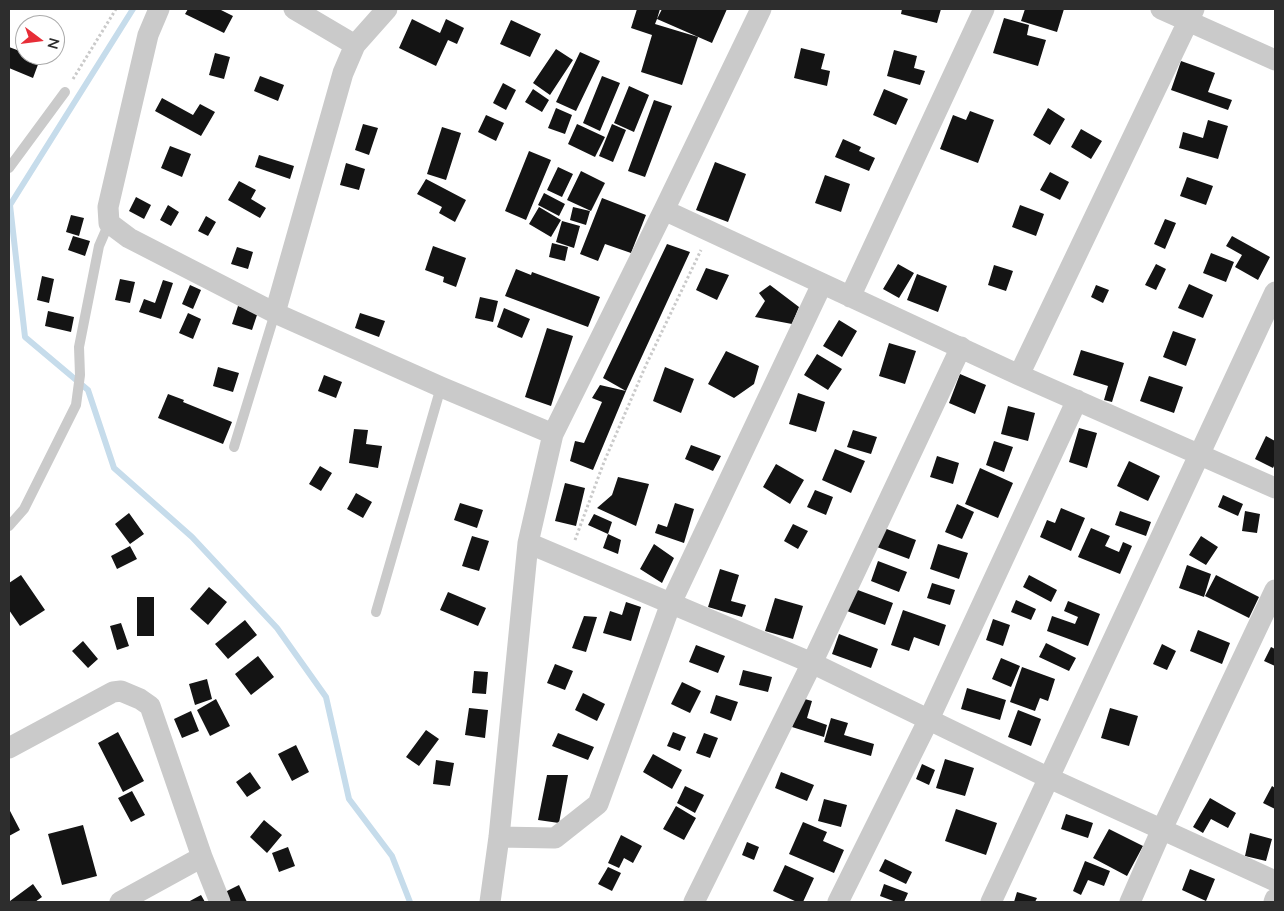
<!DOCTYPE html>
<style>
body{margin:0}
#map{position:relative;width:1284px;height:911px;overflow:hidden;background:#fff;font-family:Lato,sans-serif}
canvas{display:block}
.frame{position:absolute;inset:0;border:10px solid #2d2d2d;pointer-events:none}
.north{position:absolute;left:15px;top:15px;width:50px;height:50px;box-sizing:border-box;background:#fff;border:1px solid #ababab;border-radius:50%;rotate:105deg;font-size:14px;font-weight:700;line-height:20px;text-align:center;color:#2d2d2d}
.north::after{content:'';display:block;margin:auto;width:18px;height:22px;background:#e72d37;clip-path:polygon(50% 0,100% 100%,50% 72%,0 100%)}
</style>
<div id="map">
<canvas width="1284" height="911"></canvas>
<div class="frame"></div>
<div class="north">N</div>
</div>
<script>
const ctx = document.querySelector('canvas').getContext('2d');
ctx.lineJoin = 'round';
function poly(rows) {
  const path = new Path2D();
  for (const r of rows) {
    path.moveTo(r[0], r[1]);
    for (let i = 2; i < r.length; i += 2) path.lineTo(r[i], r[i + 1]);
  }
  return path;
}
function trace(path, color, width, dash) {
  ctx.strokeStyle = color;
  ctx.lineWidth = width;
  ctx.lineCap = dash ? 'butt' : 'round';
  ctx.setLineDash(dash || []);
  ctx.stroke(path);
}
function paint(path, color) {
  ctx.fillStyle = color;
  ctx.fill(path, 'evenodd');
}
trace(poly([
 [133,9,10,205,25,337,88,390,114,468,192,537,277,628,326,697,349,799,392,856,410,902]
]), '#c6dceb', 6);
paint(poly([
 [188,9,219,9,233,16,224,33,185,14],
 [637,9,660,9,657,19,662,9,727,9,712,43,657,19,655,24,698,37,682,85,641,72,652,35,631,28],
 [902,9,941,9,937,23,901,14],
 [1025,9,1064,9,1057,32,1021,21],
 [1004,18,1029,25,1027,35,1046,40,1038,66,993,53],
 [412,19,440,33,446,19,464,28,457,44,448,40,436,66,399,48],
 [511,20,541,34,530,57,500,44],
 [9,47,25,53,25,55,29,55,40,59,33,78,9,68],
 [801,48,825,54,821,69,830,71,827,86,794,78],
 [556,49,573,60,550,95,533,83],
 [894,50,917,56,914,68,925,71,920,85,887,76],
 [580,52,600,61,576,111,556,102],
 [215,53,230,57,224,79,209,75],
 [1181,61,1215,73,1208,92,1232,100,1228,110,1171,90],
 [260,76,284,85,278,101,254,91],
 [602,76,620,83,600,131,583,123],
 [503,83,516,90,506,110,493,103],
 [629,86,649,95,634,132,614,123],
 [533,89,549,100,542,112,525,102],
 [884,89,908,99,896,125,873,115],
 [162,98,193,115,200,104,215,112,201,136,155,111],
 [654,100,672,106,645,177,628,171],
 [556,108,572,115,565,134,548,128],
 [1048,108,1065,119,1050,145,1033,135],
 [970,111,994,120,978,163,940,149,953,115,966,120],
 [486,115,504,123,496,141,478,132],
 [1208,120,1228,126,1218,159,1179,148,1183,132,1203,138],
 [363,124,378,128,369,155,355,150],
 [577,124,605,137,595,157,568,144],
 [612,124,626,130,613,162,599,156],
 [442,127,461,133,446,180,427,174],
 [1081,129,1102,141,1091,159,1071,147],
 [843,139,861,147,859,151,875,158,869,171,835,157],
 [170,146,191,154,182,177,161,168],
 [529,151,551,160,526,220,505,211],
 [259,155,294,166,290,179,255,167],
 [715,162,746,174,728,222,696,210],
 [346,163,365,169,359,190,340,185],
 [558,167,573,174,562,197,547,190],
 [581,171,605,183,591,211,567,200],
 [1050,172,1069,182,1060,200,1040,190],
 [825,175,850,184,841,212,815,203],
 [1187,177,1213,186,1206,205,1180,196],
 [426,179,466,200,455,222,439,213,442,207,417,194],
 [239,181,256,190,251,199,266,208,260,218,228,200],
 [544,193,565,204,559,216,538,205],
 [136,197,151,205,144,219,129,211],
 [602,198,646,215,631,253,605,244,598,261,580,254],
 [168,205,179,212,171,226,160,220],
 [1020,205,1044,214,1036,236,1012,227],
 [539,207,561,220,551,237,529,224],
 [573,207,590,211,586,225,570,220],
 [71,215,84,218,79,236,66,232],
 [206,216,216,222,208,236,198,231],
 [1165,219,1176,223,1165,249,1154,244],
 [562,221,580,226,574,248,556,242],
 [73,236,90,241,85,256,68,250],
 [1232,236,1270,257,1258,280,1235,267,1242,255,1226,246],
 [552,243,568,247,565,261,549,257],
 [667,244,690,252,626,391,603,378],
 [433,246,466,258,456,287,443,282,444,277,425,270],
 [237,247,253,252,248,269,231,264],
 [1211,253,1234,262,1226,282,1203,273],
 [898,264,914,273,899,298,883,289],
 [1156,264,1166,269,1156,290,1145,285],
 [994,265,1013,271,1006,291,988,285],
 [706,268,729,275,717,300,696,290],
 [516,269,531,275,532,272,600,297,588,327,505,296],
 [917,274,947,286,938,312,907,300],
 [42,276,54,279,49,303,37,300],
 [120,279,135,282,130,303,115,300],
 [163,280,173,283,161,319,139,312,144,299,155,303],
 [1189,284,1213,295,1203,318,1178,308],
 [190,285,201,290,193,309,182,304],
 [770,285,799,307,792,324,755,317,765,301,759,293],
 [1096,285,1109,290,1103,303,1091,297],
 [480,297,498,301,493,322,475,318],
 [238,306,258,312,252,330,232,324],
 [504,308,530,319,522,338,497,327],
 [48,311,74,317,71,332,45,326],
 [188,313,201,319,193,339,179,333],
 [360,313,385,321,379,337,355,328],
 [839,320,857,331,842,357,823,346],
 [547,328,573,336,551,406,525,397],
 [1173,331,1196,339,1186,366,1163,357],
 [889,343,916,351,905,384,879,376],
 [1081,350,1124,363,1112,402,1104,400,1108,386,1073,375],
 [726,351,759,366,754,384,734,398,708,384],
 [817,354,842,369,828,390,804,375],
 [218,367,239,373,233,392,213,386],
 [665,367,694,379,681,413,653,401],
 [960,374,986,385,975,414,949,403],
 [324,375,342,382,336,398,318,391],
 [1149,376,1183,387,1174,413,1140,401],
 [600,385,626,391,593,470,570,461,575,441,584,443,602,402,592,398],
 [798,393,825,402,816,432,789,424],
 [168,394,184,400,183,402,232,422,223,444,158,418],
 [1008,406,1035,413,1028,441,1001,434],
 [1079,428,1097,433,1087,468,1069,462],
 [354,429,368,430,366,444,382,446,378,468,349,463],
 [853,430,877,437,871,454,847,447],
 [1266,436,1275,441,1275,464,1273,468,1255,459],
 [994,441,1013,447,1004,472,986,465],
 [691,445,721,456,713,471,685,459],
 [835,449,865,461,851,493,822,480],
 [937,456,959,463,953,484,930,477],
 [1129,461,1160,476,1148,501,1117,486],
 [776,464,804,480,790,504,763,487],
 [320,466,332,473,321,491,309,484],
 [980,468,1013,483,998,518,965,504],
 [618,477,649,484,636,526,597,508,612,495],
 [565,483,585,488,576,526,555,521],
 [815,490,833,497,826,515,807,507],
 [356,493,372,502,363,518,347,509],
 [1223,495,1243,504,1238,516,1218,507],
 [460,503,483,510,477,528,454,520],
 [675,503,694,509,684,543,655,533,658,524,667,527],
 [957,504,974,512,962,539,945,532],
 [1061,508,1085,518,1071,551,1040,537,1047,520,1055,523],
 [1120,511,1151,522,1146,536,1115,525],
 [1245,511,1260,514,1257,533,1242,531],
 [129,513,144,534,130,544,115,524],
 [594,514,612,522,608,534,588,525],
 [793,524,808,531,798,549,784,541],
 [884,528,916,540,909,559,877,547],
 [1091,528,1110,536,1105,546,1119,552,1123,542,1132,546,1120,574,1078,557],
 [608,534,621,540,618,554,603,548],
 [472,536,489,541,479,571,462,566],
 [1201,536,1218,547,1206,565,1189,555],
 [654,544,674,558,662,583,640,569],
 [938,544,968,553,959,579,930,569],
 [130,546,137,559,117,569,111,556],
 [878,561,907,572,899,592,871,581],
 [1187,565,1211,574,1204,597,1179,588],
 [720,569,739,575,731,601,746,605,742,617,708,607],
 [21,575,45,610,20,626,9,610,9,583],
 [1029,575,1057,590,1051,602,1023,587],
 [1216,575,1259,597,1249,618,1205,596],
 [932,583,955,590,950,605,927,598],
 [209,587,227,602,208,625,190,609],
 [855,589,893,603,885,625,847,611],
 [448,592,486,608,478,626,440,610],
 [137,597,154,597,154,636,137,636],
 [775,598,803,606,793,639,765,631],
 [1016,600,1036,609,1031,620,1011,612],
 [1068,601,1100,614,1088,646,1047,631,1052,616,1075,624,1078,617,1064,611],
 [626,602,641,607,631,641,603,633,610,611,622,615],
 [903,610,946,625,939,646,914,637,909,651,891,645],
 [584,616,597,617,586,652,572,648],
 [993,619,1010,625,1003,646,986,640],
 [245,620,257,635,228,659,215,644],
 [121,623,129,646,117,650,110,626],
 [1198,630,1230,643,1222,664,1190,651],
 [839,634,878,649,871,668,832,654],
 [83,641,98,659,88,668,72,651],
 [1046,643,1076,658,1069,671,1039,657],
 [1162,644,1176,651,1167,670,1153,664],
 [696,645,725,656,718,673,689,662],
 [1271,647,1275,649,1275,666,1264,661],
 [258,656,274,677,251,695,235,674],
 [1001,658,1020,666,1011,687,992,679],
 [555,664,573,671,565,690,547,683],
 [1022,667,1055,679,1048,701,1040,698,1035,711,1010,702],
 [743,670,772,677,768,692,739,685],
 [474,671,488,672,486,694,472,693],
 [207,679,212,699,195,705,189,684],
 [682,682,701,691,690,713,671,704],
 [967,688,1006,700,1000,720,961,709],
 [583,693,605,704,597,721,575,710],
 [716,695,738,702,731,721,710,713],
 [801,698,812,701,807,718,827,725,824,737,792,727],
 [216,699,230,726,210,736,197,710],
 [469,708,488,710,485,738,465,735],
 [1110,708,1138,716,1129,746,1101,738],
 [1018,710,1041,719,1031,746,1008,737],
 [191,711,199,731,182,738,174,719],
 [831,718,848,723,844,735,874,744,871,756,824,742],
 [426,730,439,739,419,766,406,757],
 [118,732,144,781,123,792,98,743],
 [673,732,686,737,680,751,667,746],
 [558,733,594,747,588,760,552,746],
 [704,733,718,738,710,758,696,753],
 [296,745,309,772,292,781,278,754],
 [653,754,682,770,672,789,643,772],
 [945,759,974,768,965,796,936,788],
 [436,760,454,763,450,786,433,784],
 [922,764,935,770,929,785,916,779],
 [250,772,261,788,247,797,236,782],
 [781,772,814,785,807,801,775,788],
 [547,775,568,775,559,823,538,820],
 [685,786,704,795,695,813,677,803],
 [1272,786,1275,788,1275,809,1263,803],
 [132,791,145,815,131,822,118,798],
 [1210,798,1236,813,1228,828,1211,819,1203,833,1193,827],
 [824,799,847,805,841,827,818,821],
 [676,806,696,818,684,840,663,829],
 [9,809,20,830,9,836],
 [956,809,997,823,986,855,945,841],
 [1066,814,1093,823,1088,838,1061,829],
 [264,820,282,835,267,853,250,837],
 [803,822,827,832,823,841,844,850,834,873,789,854],
 [83,825,97,876,62,885,48,834],
 [1109,829,1143,846,1127,876,1093,858],
 [1250,833,1272,839,1266,861,1245,856],
 [621,835,642,846,633,863,624,858,619,868,608,863],
 [747,842,759,847,754,860,742,855],
 [288,847,295,866,279,872,272,853],
 [885,859,912,872,906,884,879,871],
 [1085,861,1110,871,1104,886,1088,880,1081,895,1073,891],
 [785,865,814,878,803,902,797,902,773,891],
 [608,867,621,873,612,891,598,884],
 [1190,869,1215,879,1206,901,1182,890],
 [33,884,42,897,35,902,11,902,10,901],
 [884,884,908,893,904,902,896,902,880,896],
 [239,885,247,902,227,902,223,893],
 [1017,892,1037,898,1035,902,1014,902],
 [201,895,205,902,188,902]
]), '#141414');
trace(poly([
 [73,79,116,9],
 [575,540,604,462,646,365,701,250]
]), '#cacaca', 3, [2.5, 2.5]);
trace(poly([
 [9,168,65,92],
 [234,447,275,313],
 [9,526,24,509,76,405,80,375,79,347,99,246,109,223],
 [376,612,441,387]
]), '#cacaca', 10);
trace(poly([
 [159,9,148,35,108,207,109,223,129,238,275,313,441,387,553,434],
 [294,9,355,45],
 [1161,9,1275,60],
 [664,210,1019,375,1275,488],
 [850,297,984,9],
 [275,313,343,73,355,45,387,9],
 [1019,375,1194,9],
 [528,543,812,663,1049,778,1275,881],
 [9,748,113,692,121,691,140,699,150,706,202,857,220,902],
 [499,837,555,838,598,804,671,603,822,284],
 [120,902,202,857],
 [490,902,499,837,528,543,553,434,664,210,761,9],
 [694,902,812,663,961,347],
 [838,902,929,719,1077,400],
 [991,902,1275,292],
 [1130,902,1162,829,1275,590],
 [1274,902,1275,899]
]), '#cacaca', 21);
</script>
